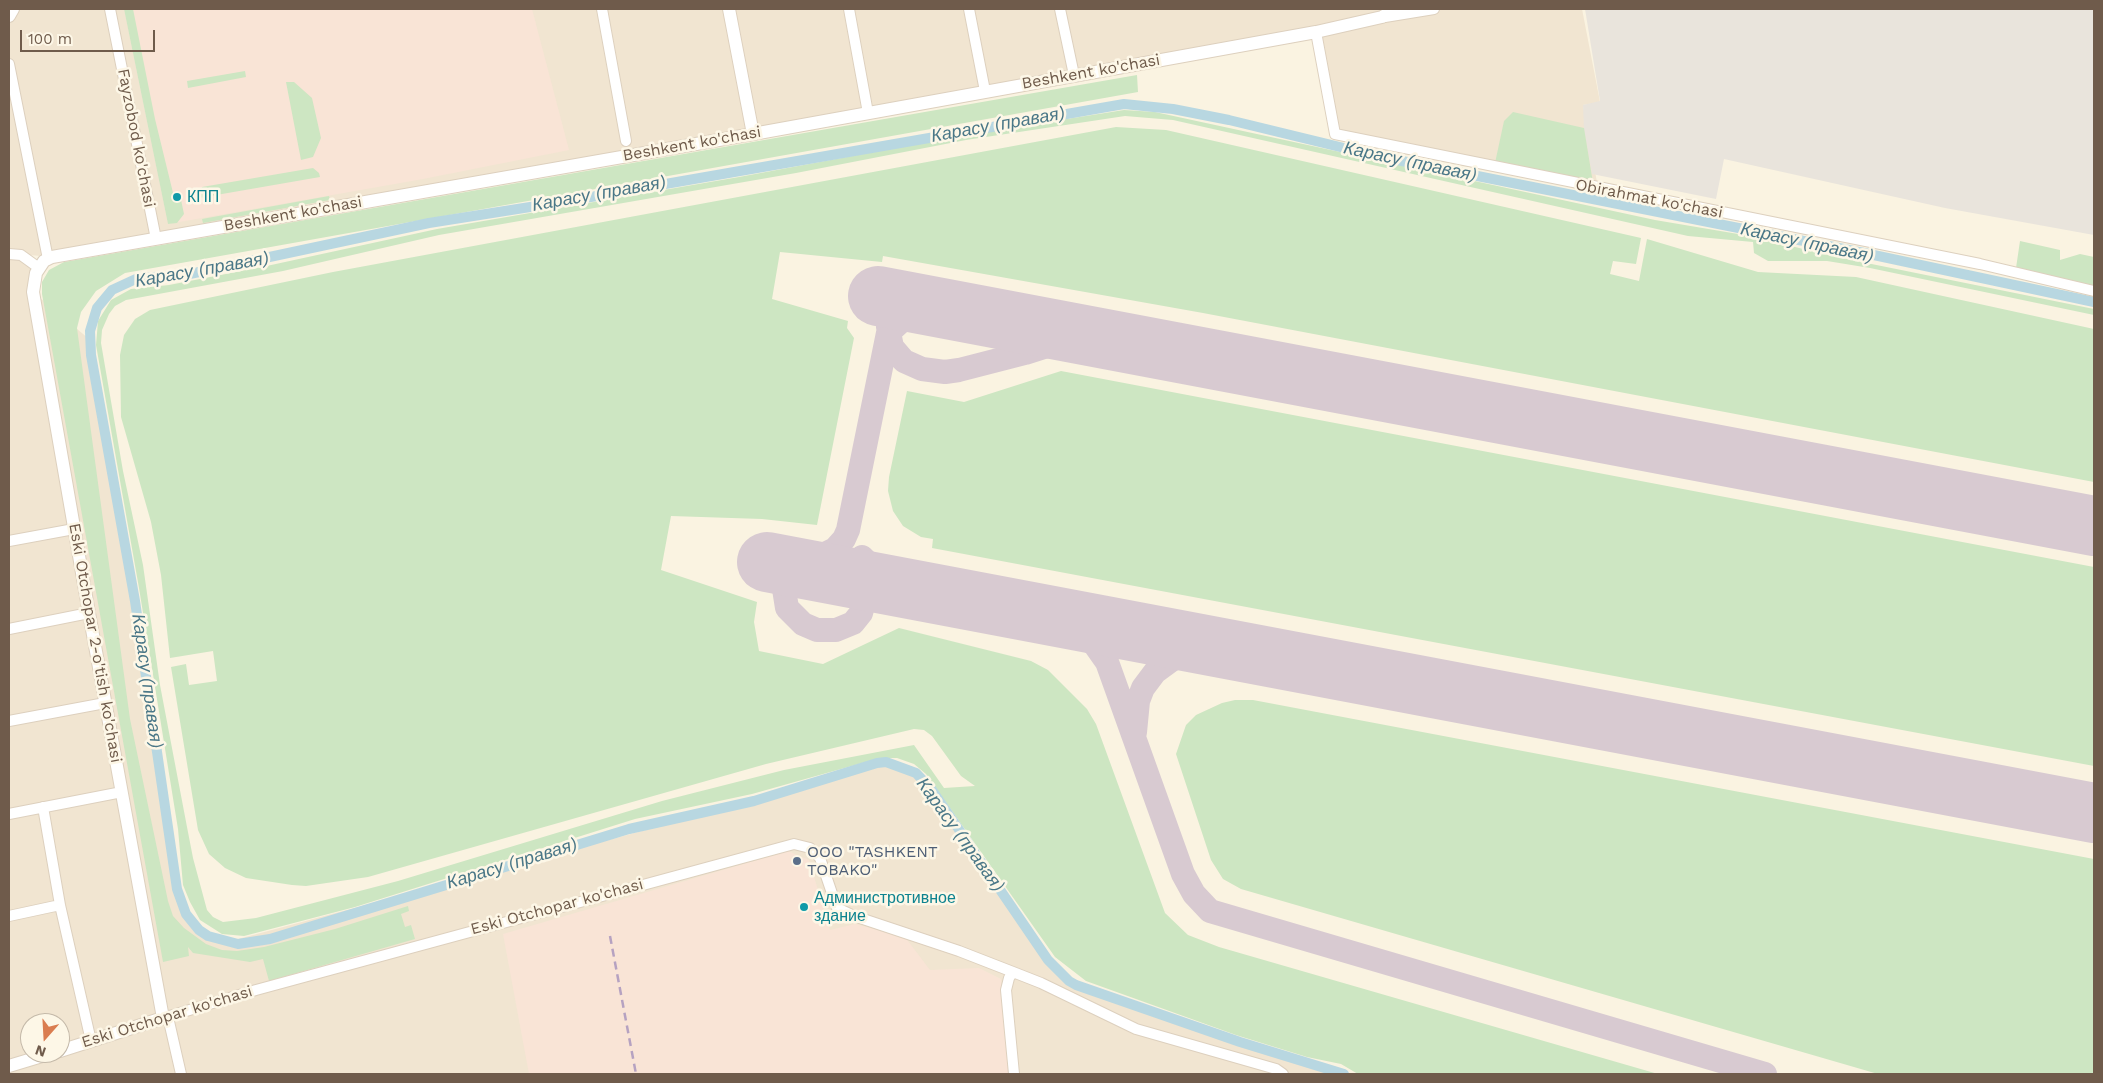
<!DOCTYPE html>
<meta charset="utf-8">
<style>
body{margin:0}
#map{position:relative;width:2103px;height:1083px;overflow:hidden;background:#faf3e1;font-family:"Work Sans",sans-serif}
canvas{display:block}
.frame{position:absolute;inset:0;border:10px solid #6f5b4b;pointer-events:none}
.north{position:absolute;left:20px;top:1013px;width:50px;height:50px;box-sizing:border-box;background:#fdf7e7;border:1px solid #c4b9a9;border-radius:50%;rotate:199deg;font-size:14px;font-weight:700;line-height:20px;text-align:center;color:#6f5b4b}
.north::after{content:'';display:block;margin:auto;width:18px;height:22px;background:#da7d50;clip-path:polygon(50% 0,100% 100%,50% 72%,0 100%)}
.scale{position:absolute;left:20px;top:30px;width:135px;height:22px;box-sizing:border-box;border:2px solid #6f5b4b;border-top:0;padding-left:6px;font-size:15px;line-height:18px;white-space:nowrap;color:#6f5b4b;-webkit-text-stroke:4px #fdf7e7;paint-order:stroke}
</style>
<div id="map">
<canvas width="2103" height="1083"></canvas>
<div class="frame"></div>
<div class="north">N</div>
<div class="scale">100 m</div>
</div>
<script>
const ctx = document.querySelector('canvas').getContext('2d');
ctx.lineJoin = 'round';
function paint(path, color) {
  ctx.fillStyle = color;
  ctx.fill(path, 'evenodd');
}
function poly(rows) {
  const path = new Path2D();
  for (const r of rows) {
    path.moveTo(r[0], r[1]);
    for (let i = 2; i < r.length; i += 2) path.lineTo(r[i], r[i + 1]);
  }
  return path;
}
function trace(path, color, width, dash) {
  ctx.strokeStyle = color;
  ctx.lineWidth = width;
  ctx.lineCap = dash ? 'butt' : 'round';
  ctx.setLineDash(dash || []);
  ctx.stroke(path);
}
function drawText(font, color, halo, rows, align = 'center') {
  ctx.font = font + ' "Work Sans",sans-serif';
  ctx.lineWidth = 5;
  ctx.setLineDash([]);
  ctx.textBaseline = 'middle';
  ctx.strokeStyle = halo;
  ctx.fillStyle = color;
  for (const [text, x, y, turn = 0] of rows) {
    ctx.save();
    ctx.translate(x, y);
    ctx.rotate((+turn || 0) * Math.PI / 180);
    ctx.textAlign = isNaN(turn) ? turn : align;
    if (halo) ctx.strokeText(text, 0, 0);
    ctx.fillText(text, 0, 0);
    ctx.restore();
  }
}
paint(poly([
 [9,9,1582,9,1600,102,1583,105,1598,188,1335,134,1316,32,52,257,18,254,39,268,33,292,89,339,135,601,178,897,191,922,208,936,227,942,754,801,877,763,886,762,916,773,932,790,1048,960,1069,981,1076,985,1240,1042,1344,1074,9,1074],
 [30,1023,60,1023,60,1053,30,1053]
]), '#f1e5d1');
paint(poly([
 [124,9,532,9,569,150,423,179,168,224],
 [788,851,809,860,830,930,855,924,905,937,930,970,979,968,1001,979,1009,1074,529,1074,503,934]
]), '#f9e4d6');
paint(poly([
 [1585,9,2094,9,2094,235,1945,208,1724,159,1716,199,1592,174,1584,130,1583,105,1600,101]
]), '#e9e4dc');
paint(poly([
 [124,9,133,9,155,119,175,201,181,200,184,214,177,223,168,224],
 [245,71,246,77,188,88,187,81],
 [1137,75,1138,92,125,273,96,291,81,312,77,328,130,719,168,901,173,916,184,928,206,944,222,950,237,951,264,947,335,929,408,906,409,911,401,914,405,927,411,925,415,939,269,981,263,959,250,962,193,953,188,947,189,956,163,962,42,294,42,282,49,270,64,262],
 [286,82,294,82,312,98,321,138,313,157,301,160],
 [1124,110,1155,112,1655,220,1750,236,1832,256,2094,309,2094,315,1870,268,1827,261,1768,261,1754,253,1753,242,1688,236,1173,120,1125,116,966,140,796,173,439,235,283,271,126,300,115,306,109,314,102,330,101,343,123,471,143,565,160,685,187,827,193,858,207,910,213,917,223,922,256,918,398,881,662,801,784,770,914,745,944,788,975,786,961,776,932,736,924,730,914,729,766,764,368,877,306,886,292,885,246,878,225,868,209,854,198,830,171,667,186,664,189,685,217,681,213,651,170,658,161,575,151,522,121,417,120,355,124,335,135,319,150,310,333,272,1116,127,1166,130,1641,238,1636,264,1613,261,1610,274,1639,281,1647,239,1758,272,1856,277,2094,329,2094,482,1203,313,883,256,882,262,780,252,772,299,848,321,847,328,854,338,817,525,762,519,671,516,661,570,757,602,754,622,759,651,823,664,899,628,1031,661,1048,670,1087,709,1096,724,1165,913,1188,935,1219,947,1658,1074,1358,1074,1341,1064,1307,1057,1236,1035,1086,981,1055,957,926,774,914,764,897,758,880,758,752,794,635,819,355,907,244,936,222,934,200,920,190,902,183,885,178,829,139,588,96,345,98,321,111,300,131,289,169,285,262,267,437,229,739,177,965,135],
 [1513,112,1584,128,1593,183,1495,163,1504,121],
 [313,168,319,173,320,177,199,198,202,187],
 [329,196,330,200,203,223,202,219],
 [2020,241,2060,250,2060,260,2080,254,2094,257,2094,286,2016,268],
 [1061,371,2094,567,2094,766,932,548,933,539,921,537,903,526,893,511,888,491,889,477,907,391,964,402],
 [1235,700,1253,700,2094,859,2094,1074,1878,1074,1241,889,1223,879,1211,860,1176,754,1186,725,1196,715,1222,703]
]), '#cde6c2');
trace(poly([
 [1344,1074,1240,1042,1076,985,1069,981,1048,960,932,790,916,773,886,762,877,763,754,801,629,829,270,939,238,944,208,936,199,930,186,914,177,889,135,601,91,355,90,331,97,308,112,290,138,278,185,275,429,223,568,201,1124,104,1173,109,1229,120,1377,156,1869,254,2094,302]
]), '#b8d7e1', 10);
trace(poly([
 [924,292,941,295,969,313],
 [888,327,892,347,904,361,922,369,945,372,959,370,1025,353,1075,337,1096,337],
 [862,557,883,578,917,591],
 [864,560,868,579,867,591,861,613,853,623,836,630,817,630,803,624,787,608,784,589,789,575,800,566,835,549,844,539,848,530,888,333,909,314,937,307],
 [1039,614,1065,622,1083,633,1095,645,1107,662,1183,874,1194,894,1210,911,1765,1074],
 [1135,732,1138,701,1143,688,1155,672,1170,661,1186,652,1205,649,1224,649]
]), '#d8cad1', 24);
trace(poly([
 [878,296,2094,526],
 [767,562,2094,813]
]), '#d8cad1', 60);
const minor = poly([
 [110,9,156,239],
 [602,9,626,141],
 [849,9,868,113],
 [969,9,985,91],
 [1060,9,1074,75],
 [1385,17,1434,9],
 [1316,32,1335,134,1980,264,2094,291],
 [9,64,48,259],
 [9,254,21,255,39,268],
 [9,541,74,529],
 [9,629,89,613],
 [9,721,105,703],
 [43,807,60,905,91,1041],
 [9,814,122,792],
 [9,916,60,905],
 [1013,972,1041,983,1136,1029,1276,1069,1283,1074],
 [168,1017,181,1074],
 [163,1018,256,990,794,844,810,848,820,858,837,908,854,916,959,951,1013,972,1009,978,1006,990,1014,1074]
]);
const tertiary = poly([
 [729,9,753,134],
 [9,16,13,9],
 [60,1051,163,1018,89,613,33,292,36,273,44,261,52,257,753,134,1316,32,1382,17,1396,9],
 [9,1066,52,1053]
]);
trace(minor, '#ddd0be', 12);
trace(tertiary, '#ddd0be', 14);
trace(minor, '#fff', 10);
trace(tertiary, '#fff', 12);
trace(poly([
 [610,936,636,1074]
]), '#b6a2c1', 2.5, [8, 5]);
for (const [x, y, r, color] of [
 [177,197,5,"#0f9aa8"],
 [797,861,5,"#5c6f8a"],
 [804,907,5,"#0f9aa8"]
]) {
  const dot = new Path2D();
  dot.arc(x, y, r, 0, 2 * Math.PI);
  ctx.fillStyle = color;
  ctx.fill(dot);
  trace(dot, '#fdf7e7', 2);
}
drawText('16px', '#6f5b4b', '#fdf7e7', [
 ["Beshkent ko'chasi",1091,72,-10],
 ["Fayzobod ko'chasi",136,138,79],
 ["Beshkent ko'chasi",692,144,-10],
 ["Obirahmat ko'chasi",1649,199,11],
 ["Beshkent ko'chasi",293,214,-10],
 ["Eski Otchopar 2-o'tish ko'chasi",95,643,80],
 ["Eski Otchopar ko'chasi",557,907,-15],
 ["Eski Otchopar ko'chasi",167,1017,-17]
]);
drawText('16px', '#0d838f', '#fdf7e7', [
 ["КПП",187,197],
 ["Администротивное",814,898],
 ["здание",814,916]
], 'left');
drawText('16px', '#4e5e75', '#fdf7e7', [
 ["OOO \"TASHKENT",807,852],
 ["TOBAKO\"",807,870]
], 'left');
drawText('italic 18px', '#4a7787', '#fdf7e7', [
 ["Карасу (правая)",998,125,-10],
 ["Карасу (правая)",1410,162,12],
 ["Карасу (правая)",599,194,-10],
 ["Карасу (правая)",1807,243,12],
 ["Карасу (правая)",202,270,-10],
 ["Карасу (правая)",147,681,82],
 ["Карасу (правая)",960,835,54],
 ["Карасу (правая)",512,864,-17]
]);
</script>
